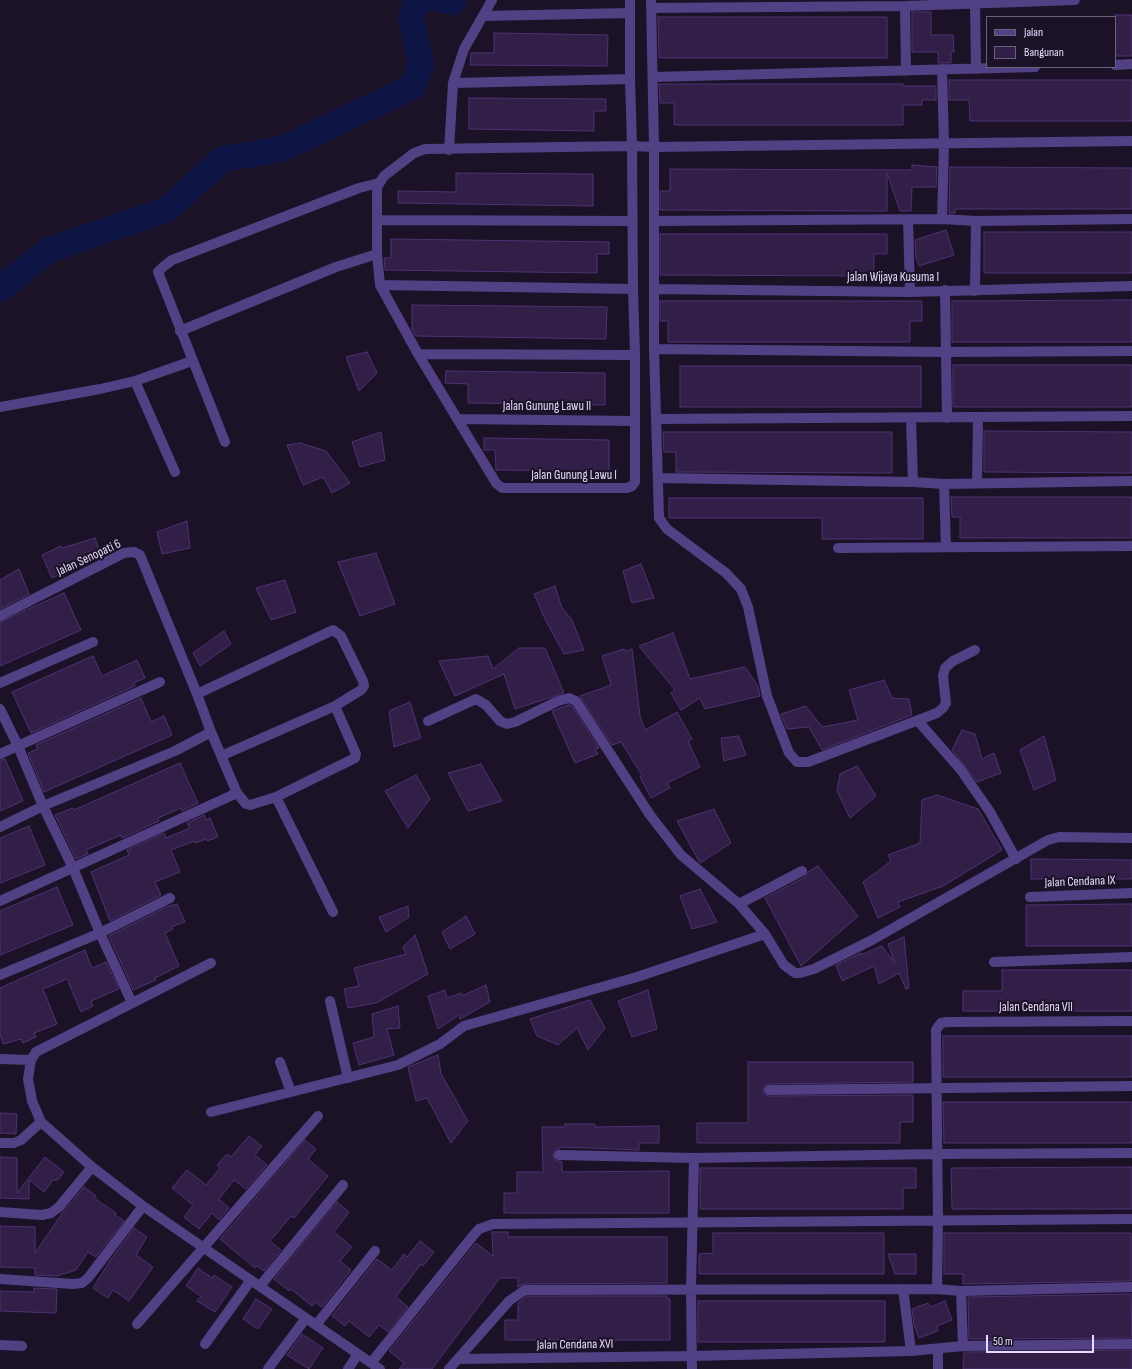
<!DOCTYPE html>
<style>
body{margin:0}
#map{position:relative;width:1132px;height:1369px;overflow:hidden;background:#1b1228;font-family:"Sofia Sans Condensed",sans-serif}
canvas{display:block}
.legend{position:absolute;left:986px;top:16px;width:130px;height:52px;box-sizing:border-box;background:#1b1228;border:1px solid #6d627d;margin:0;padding:5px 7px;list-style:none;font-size:12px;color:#e7dbfd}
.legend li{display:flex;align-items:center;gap:8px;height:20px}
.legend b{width:20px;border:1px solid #6d627d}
.scale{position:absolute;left:986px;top:1335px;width:108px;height:18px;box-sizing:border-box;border:2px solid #e7dbfd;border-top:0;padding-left:5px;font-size:12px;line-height:14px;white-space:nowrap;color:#e7dbfd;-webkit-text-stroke:3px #1b1228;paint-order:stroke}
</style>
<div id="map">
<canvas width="1132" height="1369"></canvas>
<ul class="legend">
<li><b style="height:5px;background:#524085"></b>Jalan</li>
<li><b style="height:11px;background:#311f48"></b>Bangunan</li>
</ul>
<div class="scale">50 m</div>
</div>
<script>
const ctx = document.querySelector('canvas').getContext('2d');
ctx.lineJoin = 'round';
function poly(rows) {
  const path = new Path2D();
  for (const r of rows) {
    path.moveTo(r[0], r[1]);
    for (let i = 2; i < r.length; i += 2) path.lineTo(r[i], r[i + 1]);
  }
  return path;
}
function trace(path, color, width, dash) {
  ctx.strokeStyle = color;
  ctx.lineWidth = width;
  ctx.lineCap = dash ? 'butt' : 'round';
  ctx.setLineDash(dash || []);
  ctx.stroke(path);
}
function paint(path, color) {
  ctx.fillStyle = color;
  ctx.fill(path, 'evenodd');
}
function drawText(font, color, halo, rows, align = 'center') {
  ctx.font = font + ' "Sofia Sans Condensed",sans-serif';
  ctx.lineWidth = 4;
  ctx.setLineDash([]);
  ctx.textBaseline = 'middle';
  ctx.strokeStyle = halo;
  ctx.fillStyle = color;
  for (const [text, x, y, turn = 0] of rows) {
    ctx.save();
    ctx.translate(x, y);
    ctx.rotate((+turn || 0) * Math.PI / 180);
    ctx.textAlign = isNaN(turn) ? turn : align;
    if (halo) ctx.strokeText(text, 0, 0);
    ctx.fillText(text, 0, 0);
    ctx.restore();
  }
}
trace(poly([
 [440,0,452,2,454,0],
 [0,289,49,250,166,210,223,159,282,149,412,87,421,65,411,17,415,5,423,0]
]), '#0e1545', 26);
const building = poly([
 [912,12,931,12,931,35,953,35,954,52,951,52,951,63,938,63,938,52,912,52,912,12],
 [1115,15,1132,15,1132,56,1115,56,1115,15],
 [658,17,887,17,887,58,659,58,658,17],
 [494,33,608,35,607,66,470,65,471,53,494,53,494,33],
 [949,80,1132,80,1132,121,970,121,969,100,949,100,949,80],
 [659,84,903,84,903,86,936,86,936,100,922,100,922,105,903,105,903,125,674,125,674,103,660,103,659,84],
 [469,98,606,99,606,111,594,111,594,131,469,129,469,98],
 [912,165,937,167,936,187,912,187,911,211,900,211,887,173,887,211,660,210,660,191,670,191,670,169,912,170,912,165],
 [950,167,1132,168,1132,209,955,209,955,213,949,213,950,167],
 [456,173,593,174,593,206,398,203,398,191,456,192,456,173],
 [946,230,954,255,919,266,916,257,915,240,946,230],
 [984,232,1132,232,1132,273,984,273,984,232],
 [660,234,887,234,887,254,874,254,874,276,660,275,660,234],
 [391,239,609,242,609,254,597,254,597,273,385,270,384,258,391,258,391,239],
 [1132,300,1132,342,952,342,952,301,1132,300],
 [660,301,922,301,922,321,910,321,910,342,668,342,668,321,660,321,660,301],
 [412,305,607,307,606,339,416,336,412,330,412,305],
 [367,352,377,373,359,391,346,357,367,352],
 [953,365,1132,365,1132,407,953,407,953,365],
 [680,366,921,366,921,407,680,407,680,366],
 [446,371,605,373,605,405,468,403,468,384,445,383,446,371],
 [984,431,1132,432,1132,473,984,472,984,431],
 [381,432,385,460,360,467,352,442,381,432],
 [663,432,892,432,892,473,676,472,676,452,664,452,663,432],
 [484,438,609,440,609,471,496,470,495,450,484,450,484,438],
 [300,443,326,451,350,483,332,493,323,477,303,485,287,445,300,443],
 [951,497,1132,497,1132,538,960,538,960,517,952,517,951,497],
 [669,498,923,498,923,539,822,539,822,518,669,518,669,498],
 [187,521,190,548,162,554,157,532,187,521],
 [95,538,101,555,69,566,71,570,52,578,42,555,61,546,62,548,95,538],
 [376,553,395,604,360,616,338,562,376,553],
 [641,564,654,598,632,603,623,571,641,564],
 [19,569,29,594,0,609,0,580,19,569],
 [285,580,296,612,271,620,256,588,285,580],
 [555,586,562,608,572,620,584,650,564,654,545,619,534,594,555,586],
 [64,593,81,630,0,666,0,622,64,593],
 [224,631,231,644,200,666,193,653,224,631],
 [673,633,690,679,745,667,758,686,760,696,705,709,700,698,681,710,671,693,675,690,639,646,673,633],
 [519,648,545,648,564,693,515,709,504,674,455,696,439,661,488,656,493,669,519,648],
 [624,649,625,651,632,649,640,716,645,730,677,712,692,739,688,741,700,767,667,783,670,788,651,798,640,777,642,775,621,742,612,745,580,696,611,685,602,656,624,649],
 [93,656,102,676,137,660,145,678,134,683,135,686,31,733,12,692,93,656],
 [884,680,892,698,909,699,912,715,822,750,809,727,787,729,781,714,806,706,822,727,858,720,849,690,884,680],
 [141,698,151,722,164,716,172,735,44,792,28,753,38,749,36,745,141,698],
 [410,702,421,738,394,747,389,711,410,702],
 [569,705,572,706,599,748,595,749,598,754,575,763,552,711,569,705],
 [962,730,975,734,982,759,994,753,1001,773,977,782,952,750,962,730],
 [739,736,746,755,724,761,721,738,739,736],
 [1044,736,1056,780,1034,790,1020,750,1044,736],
 [5,759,23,801,0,811,0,760,5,759],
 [180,763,198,803,182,811,181,808,158,818,159,821,122,838,121,835,86,850,88,854,76,859,55,815,73,808,74,810,180,763],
 [481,764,502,801,468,811,448,773,481,764],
 [857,766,876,796,850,818,837,791,840,774,857,766],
 [416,775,430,799,408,828,385,791,416,775],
 [937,795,978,809,1002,850,943,886,898,902,900,907,878,918,863,882,891,861,888,855,920,843,922,800,937,795],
 [714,809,731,843,700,863,677,821,714,809],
 [204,815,206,820,210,818,218,837,207,841,206,839,196,843,195,841,171,850,180,872,155,882,161,895,110,921,91,872,129,855,127,850,164,833,166,838,190,828,187,823,204,815],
 [29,826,45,865,0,883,0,838,29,826],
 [1031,859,1132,860,1132,879,1031,879,1031,859],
 [818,866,858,916,801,966,765,898,805,877,808,872,818,866],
 [57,887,73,925,0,955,0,911,57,887],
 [700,889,717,922,692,929,680,896,700,889],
 [177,904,185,922,171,927,173,929,165,933,179,966,155,978,156,980,133,990,109,936,166,907,177,904],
 [1132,904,1132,946,1026,946,1026,905,1132,904],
 [408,906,409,917,386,932,379,917,408,906],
 [466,916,475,934,450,949,442,932,466,916],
 [415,935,428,974,376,1003,348,1008,344,989,359,986,354,968,406,954,403,947,415,935],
 [904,937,909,988,906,989,899,973,879,984,874,966,842,981,836,965,861,953,861,955,882,946,895,963,888,944,904,937],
 [85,950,92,968,106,962,119,989,91,1001,93,1006,81,1012,67,979,43,989,57,1024,34,1033,36,1037,23,1043,21,1039,3,1044,0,1034,0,988,85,950],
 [1002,970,1132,970,1132,1011,963,1011,963,991,1002,991,1002,970],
 [486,985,490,1002,460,1019,459,1015,438,1029,428,996,445,990,447,998,461,993,462,996,486,985],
 [648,990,657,1029,632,1037,618,1001,648,990],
 [590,1000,605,1028,588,1050,577,1028,558,1045,537,1036,530,1019,590,1000],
 [398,1006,400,1028,387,1029,394,1055,359,1065,353,1043,374,1037,372,1014,398,1006],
 [943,1036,1132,1036,1132,1077,943,1077,943,1036],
 [438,1055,441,1074,468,1121,451,1143,427,1098,416,1101,408,1067,438,1055],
 [748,1062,913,1062,913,1082,769,1084,765,1085,763,1090,764,1094,769,1096,913,1095,913,1122,900,1122,900,1143,697,1143,697,1123,748,1123,748,1062],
 [943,1102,1132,1102,1132,1143,944,1143,943,1102],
 [0,1113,17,1114,16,1134,0,1133,0,1113],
 [565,1124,595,1124,595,1127,659,1126,659,1143,639,1143,639,1150,562,1147,556,1150,553,1155,555,1160,562,1162,562,1172,669,1171,669,1213,504,1213,504,1193,517,1193,517,1172,543,1172,542,1127,565,1127,565,1124],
 [249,1136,262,1146,255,1155,267,1165,246,1189,234,1180,219,1199,229,1208,219,1220,212,1213,199,1229,184,1217,193,1205,172,1188,187,1170,206,1185,220,1168,217,1165,227,1154,231,1157,249,1136],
 [305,1140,316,1149,308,1159,328,1176,294,1218,291,1216,270,1241,281,1250,264,1271,257,1266,255,1268,220,1239,305,1140],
 [0,1157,17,1158,17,1193,45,1157,64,1172,58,1180,53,1180,44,1192,29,1180,29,1199,0,1198,0,1157],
 [1132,1167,1132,1209,952,1209,951,1168,1132,1167],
 [700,1168,916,1168,916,1188,903,1188,903,1209,700,1209,700,1168],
 [84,1187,96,1196,94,1198,116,1213,115,1215,124,1221,96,1257,88,1252,76,1270,57,1276,35,1275,35,1268,0,1267,0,1226,35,1227,35,1253,63,1212,84,1187],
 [337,1202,349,1212,334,1232,352,1247,340,1261,351,1270,322,1307,315,1302,312,1306,291,1289,289,1291,274,1279,337,1202],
 [134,1228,147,1237,136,1255,153,1267,129,1301,113,1290,108,1298,93,1288,111,1259,134,1228],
 [492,1232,508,1232,508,1237,667,1237,667,1283,525,1284,518,1287,518,1278,500,1278,432,1369,399,1369,404,1363,389,1351,476,1243,493,1256,492,1232],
 [713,1233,884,1233,884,1274,699,1274,699,1254,713,1253,713,1233],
 [944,1233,1131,1233,1131,1281,963,1284,963,1274,944,1274,944,1233],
 [420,1241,434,1252,423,1266,421,1264,396,1297,408,1307,388,1332,379,1325,369,1337,349,1321,345,1326,332,1316,377,1259,392,1270,404,1254,407,1257,420,1241],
 [888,1254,916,1254,916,1274,895,1274,888,1254],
 [198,1268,212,1278,214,1275,232,1287,215,1312,197,1301,201,1296,186,1286,198,1268],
 [34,1288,57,1289,56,1313,0,1311,0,1291,34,1292,34,1288],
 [1131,1294,1132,1338,969,1339,968,1297,1131,1294],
 [527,1296,667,1296,667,1299,670,1299,670,1340,505,1340,505,1320,518,1320,518,1303,527,1296],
 [256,1299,272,1309,258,1329,243,1319,256,1299],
 [698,1301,885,1301,885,1342,698,1342,698,1301],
 [945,1301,952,1320,937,1326,938,1331,919,1338,914,1325,912,1309,928,1303,930,1307,945,1301],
 [302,1334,323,1348,309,1369,287,1355,302,1334],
 [1132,1350,1132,1369,963,1369,964,1352,1132,1350]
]);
paint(building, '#311f48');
trace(building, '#4e3273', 1);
trace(poly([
 [630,0,630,79,632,146,633,289,635,355,635,482,632,486,627,488,502,488,496,483,418,354,380,285,377,254,377,187,384,176,414,153,425,149,632,146,654,147,1132,141],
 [651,0,654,147,654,349,659,518,667,529,726,573,741,589,748,607,767,696,789,753,797,762,808,762,937,713,943,708,946,703,943,676,945,668,953,661,975,650],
 [975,3,976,69],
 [905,6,906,71],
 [651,8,905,6,1075,0],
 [484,16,629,13],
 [1115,65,1132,64],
 [942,69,944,144,942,219],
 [653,77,1035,67],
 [453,83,464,49,492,0],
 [449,150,453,83,630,79],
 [908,219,910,292],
 [378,220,632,221],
 [654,221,942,219,976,221,1132,219],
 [380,285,633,289],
 [655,289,910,292,1132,286],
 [945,290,947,418],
 [975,291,976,221],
 [180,331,336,267,377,254],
 [654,349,945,352,1132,351],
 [418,354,635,355],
 [135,381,175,472],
 [0,407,100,389,135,381,192,361],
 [459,419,635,421],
 [657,419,1132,416],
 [911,419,913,482],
 [225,442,158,272,163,267,172,260,359,188,379,183],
 [658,478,913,482,944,484,1132,481],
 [977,483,978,418],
 [944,484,946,547],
 [838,548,1132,546],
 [0,616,124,553,134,552,140,555,197,694,211,732,237,793,246,804,250,805,276,797,355,758,356,754,335,706],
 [0,683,93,642],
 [197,694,333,630,341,636,363,681,364,686,361,690,335,706,221,756],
 [0,709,18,746,43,806,73,868,100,933,132,1003],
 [428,721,476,699,486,705,500,721,507,724,515,722,558,701,569,698,576,701,650,815,681,855,739,904,765,934],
 [918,721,961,770,990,812,1016,859],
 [0,754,160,682],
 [276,797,333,912],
 [0,827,43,806,175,751,211,732],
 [1030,897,1132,893],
 [0,901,237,793],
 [739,904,802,871],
 [994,962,1132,957],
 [211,963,36,1052,31,1060,28,1079,32,1101,41,1122,92,1167,143,1206,380,1369],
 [0,975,100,933,170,898],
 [330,1001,348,1078],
 [0,1059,31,1060],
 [280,1062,291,1092,398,1065,440,1044,464,1026,637,977,765,934,784,965,795,973,800,973,814,969,872,940,1048,840,1059,837,1132,838],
 [769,1090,1132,1086],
 [211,1112,291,1092],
 [0,1143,14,1143,21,1140,41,1122],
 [559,1155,694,1158,936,1154,1132,1153],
 [0,1212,42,1215,51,1213,59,1207,92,1167],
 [0,1279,73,1284,82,1283,88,1278,143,1206],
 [260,1286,343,1185],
 [903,1289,911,1351],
 [937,1289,938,1221,936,1030,941,1023,947,1022,1132,1021],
 [961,1291,963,1346],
 [137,1324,318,1116],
 [316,1325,375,1251],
 [205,1344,251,1280],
 [0,1345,22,1346],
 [458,1359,691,1356,911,1351,963,1346,1132,1344],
 [371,1363,472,1237,479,1229,493,1224,1132,1219],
 [268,1369,306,1318],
 [348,1369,358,1354],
 [449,1369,509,1301,525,1290,937,1289,961,1291,1132,1287],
 [692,1369,691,1288,694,1158],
 [938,1369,938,1349]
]), '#524085', 10);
drawText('13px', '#e7dbfd', '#1b1228', [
 ["Jalan Wijaya Kusuma I",893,278],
 ["Jalan Gunung Lawu II",547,407],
 ["Jalan Gunung Lawu I",574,476],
 ["Jalan Senopati 6",89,558,-25],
 ["Jalan Cendana IX",1080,882,-2],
 ["Jalan Cendana VII",1036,1008],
 ["Jalan Cendana XVI",575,1345,-1]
]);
</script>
